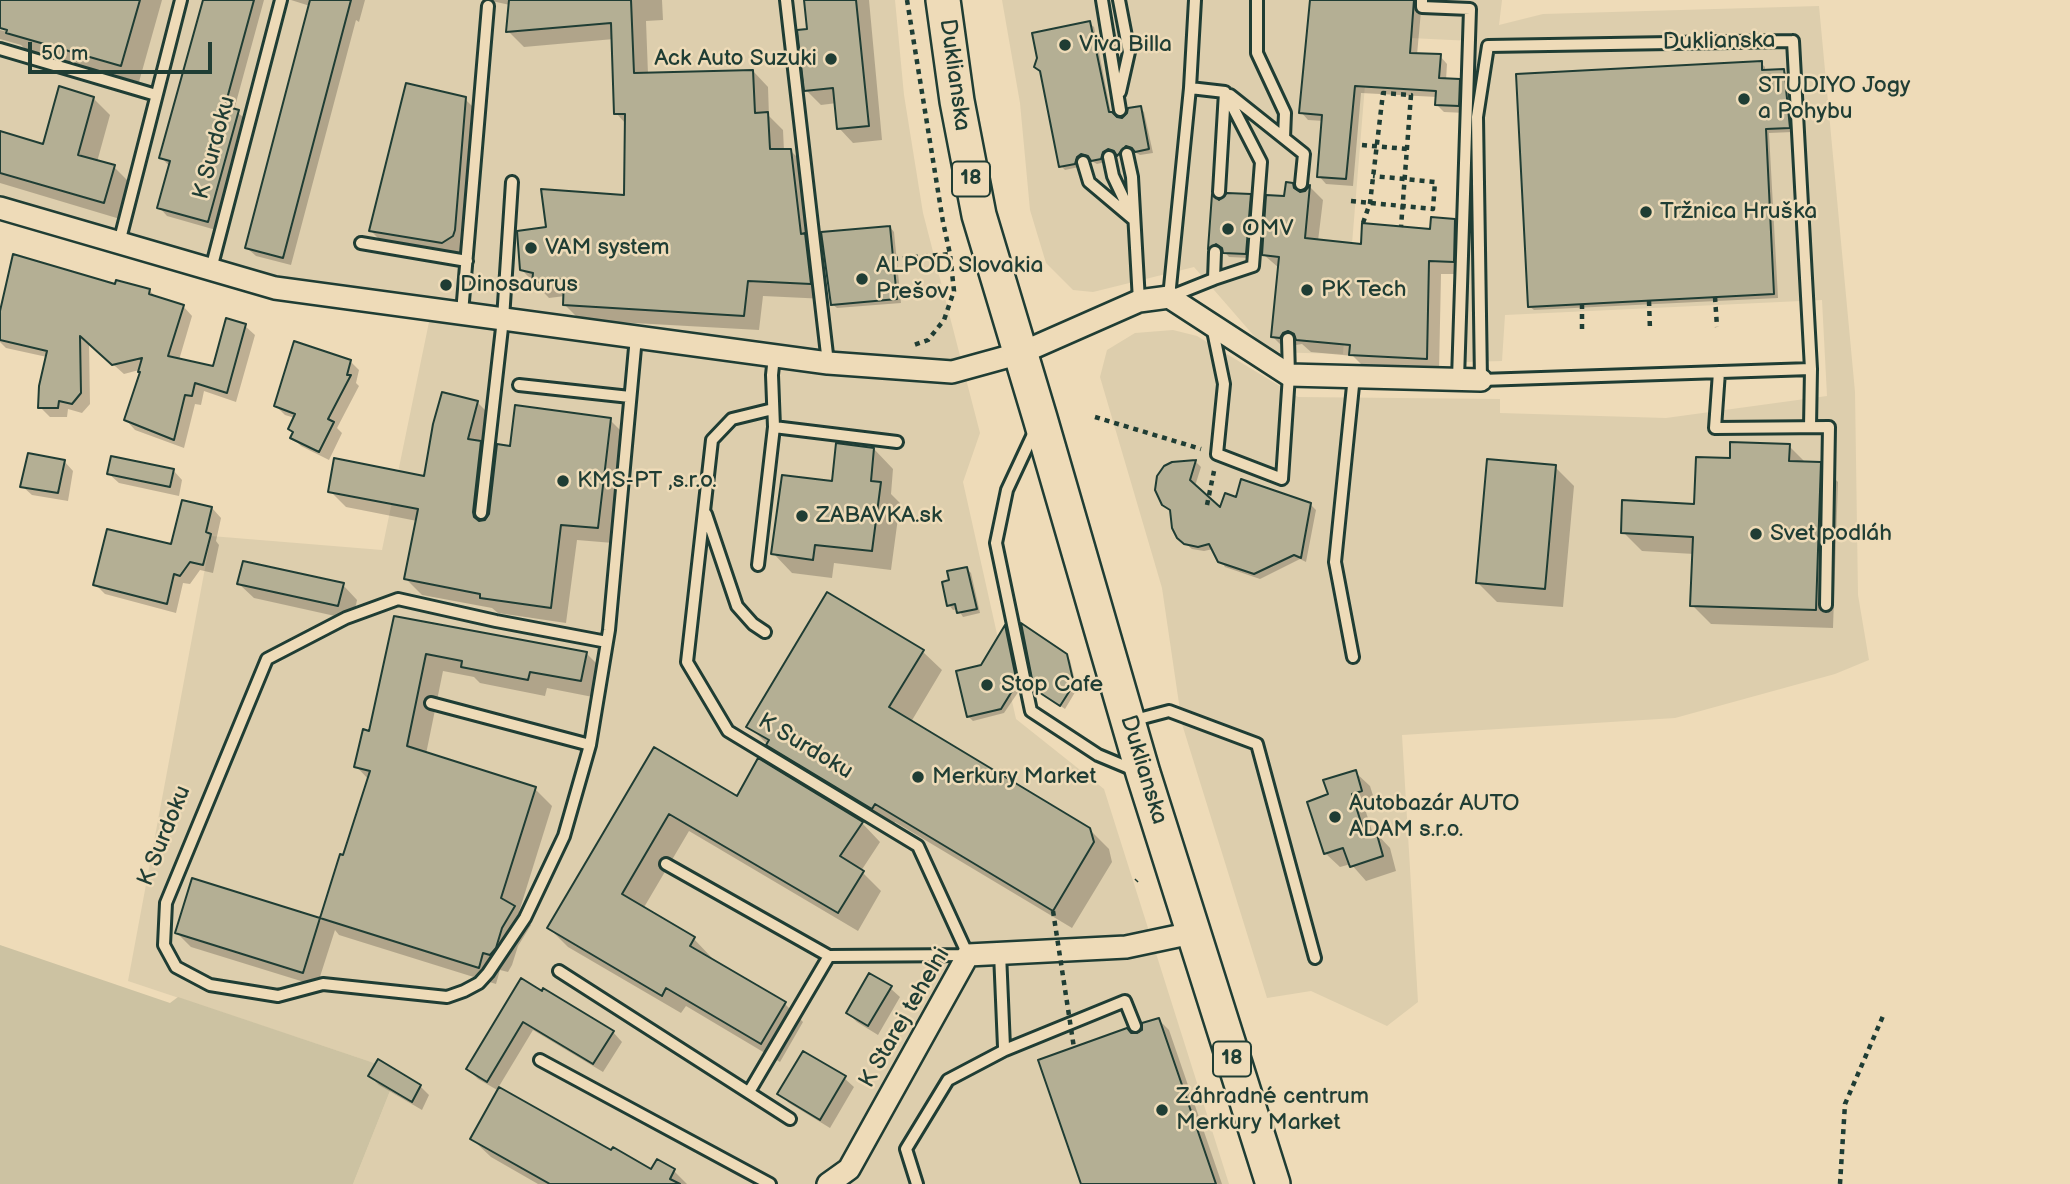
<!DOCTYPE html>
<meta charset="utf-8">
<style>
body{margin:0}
#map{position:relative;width:2070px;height:1184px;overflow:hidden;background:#eedbb8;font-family:"Balsamiq Sans",sans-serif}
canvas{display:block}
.scale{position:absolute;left:28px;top:42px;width:184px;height:32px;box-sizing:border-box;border:4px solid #1f3d34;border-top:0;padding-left:9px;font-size:21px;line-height:24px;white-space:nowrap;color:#1f3d34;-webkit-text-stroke:5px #eedbb8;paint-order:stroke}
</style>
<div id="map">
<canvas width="2070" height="1184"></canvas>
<div class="scale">50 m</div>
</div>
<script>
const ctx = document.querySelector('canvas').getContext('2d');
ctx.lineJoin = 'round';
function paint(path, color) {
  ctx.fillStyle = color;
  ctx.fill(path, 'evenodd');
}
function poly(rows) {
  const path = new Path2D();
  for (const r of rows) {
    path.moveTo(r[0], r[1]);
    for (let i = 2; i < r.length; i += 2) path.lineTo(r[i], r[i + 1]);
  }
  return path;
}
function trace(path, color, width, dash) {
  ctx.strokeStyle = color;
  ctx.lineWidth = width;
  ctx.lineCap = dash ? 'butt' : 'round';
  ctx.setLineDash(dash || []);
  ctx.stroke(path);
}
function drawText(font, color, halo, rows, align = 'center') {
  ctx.font = font + ' "Balsamiq Sans",sans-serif';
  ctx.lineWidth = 5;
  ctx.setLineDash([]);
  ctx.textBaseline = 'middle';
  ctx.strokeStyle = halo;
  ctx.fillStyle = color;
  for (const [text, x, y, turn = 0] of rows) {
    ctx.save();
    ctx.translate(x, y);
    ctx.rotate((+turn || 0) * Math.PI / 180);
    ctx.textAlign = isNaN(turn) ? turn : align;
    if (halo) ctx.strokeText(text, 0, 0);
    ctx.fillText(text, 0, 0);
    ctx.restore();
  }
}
paint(poly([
 [0,0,895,0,904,95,923,213,980,433,963,482,1016,719,1104,789,1229,1184,353,1184,398,1071,128,981,211,536,382,550,429,322,0,205],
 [1002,0,1502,0,1499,25,1543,14,1819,6,1855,392,1858,595,1869,660,1835,674,1675,718,1402,735,1418,1002,1387,1026,1311,991,1267,998,1182,724,1162,588,1100,377,1107,350,1135,333,1173,330,1197,336,1298,397,1500,399,1500,413,1666,418,1827,396,1822,300,1505,315,1502,361,1466,362,1472,41,1369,36,1343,354,1268,352,1194,267,1093,292,1073,290,1046,263,1030,210,1020,103]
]), '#ddcead');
paint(poly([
 [0,945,170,1003,178,997,398,1071,353,1184,0,1184]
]), '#ccc2a2');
paint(poly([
 [0,0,162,0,139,82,26,50,21,45,0,39,0,30,15,34,0,26],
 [205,0,264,0,234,110,247,120,216,230,167,216,159,207,170,167,161,157],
 [291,0,365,0,359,22,356,20,291,265,256,256,247,248,310,6],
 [487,0,662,0,663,20,646,21,648,74,753,71,768,87,769,116,783,130,784,151,791,151,806,166,826,299,763,296,759,330,580,320,565,305,565,296,549,298,521,269,518,233,548,229,625,197,626,124,616,113,614,39,524,47,508,31,510,5],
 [805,0,869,0,882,140,853,143,839,128,837,103,821,105,806,90,809,31],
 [1312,0,1422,0,1417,55,1440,56,1447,64,1446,80,1459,81,1466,88,1466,113,1444,112,1437,105,1437,97,1361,93,1353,186,1326,184,1319,176,1324,121,1308,120,1301,112],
 [1089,23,1094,27,1111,113,1116,118,1122,119,1140,108,1144,112,1153,153,1140,155,1131,150,1125,153,1124,158,1113,153,1107,156,1105,162,1097,164,1086,158,1081,161,1079,167,1065,170,1061,166],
 [1761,63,1765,67,1765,71,1783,70,1788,75,1793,132,1769,133,1778,298,1534,310,1529,306],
 [93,98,110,115,97,162,114,167,130,183,120,219,0,183,0,133,44,146],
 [465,99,479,113,466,250,457,256,385,245,371,231],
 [1292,185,1301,193,1306,192,1310,187,1323,200,1318,241,1363,246,1432,231,1455,221,1468,234,1466,274,1441,274,1439,372,1364,367,1353,356,1311,352,1302,344,1296,345,1293,350,1286,350,1273,337,1279,268,1264,255],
 [1250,196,1254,200,1250,258,1229,257,1221,248,1213,252,1210,249,1213,198,1219,202],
 [890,227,894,232,901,303,837,308,832,304],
 [116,286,150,291,157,298,183,306,192,316,179,360,214,368,245,326,255,335,236,402,204,391,201,405,195,404,184,448,135,430,126,420,142,373,139,370,124,374,89,343,90,404,82,413,68,409,67,417,50,417,40,407,47,357,6,348,0,342,0,320],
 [350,361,359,370,356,383,359,386,337,428,342,433,329,460,301,446,292,437,294,433,290,429,295,418,285,415,276,406],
 [477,402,493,418,485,448,497,459,511,449,610,420,626,436,613,543,577,540,566,623,498,613,492,608,422,595,406,579,417,521,346,507,330,491,425,478],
 [1789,446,1806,463,1820,464,1838,482,1833,628,1711,624,1692,605,1694,554,1642,551,1623,532,1696,506],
 [874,449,893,469,891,494,900,503,891,570,834,563,832,578,792,573,773,553,834,483],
 [64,461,73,471,68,501,32,495,22,486],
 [1196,462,1201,467,1195,486,1221,510,1237,499,1310,504,1316,510,1306,562,1300,559,1260,579,1225,567,1213,549,1204,551,1192,549,1185,543,1172,511,1163,504,1173,464],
 [1555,467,1574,486,1563,607,1497,602,1478,583],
 [173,470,182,480,179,496,119,483,109,474],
 [212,508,221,518,216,541,219,545,213,573,200,570,190,584,183,583,176,613,105,594,95,584,172,547],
 [967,569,971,573,980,613,963,617,958,609,953,610,949,605],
 [239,584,343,585,357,600,353,620,254,598],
 [395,618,587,654,604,671,598,698,547,688,545,696,480,683,474,677,443,671,426,754,535,789,552,806,519,912,531,925,518,946,512,965,508,972,500,970,496,984,339,935,335,930,317,986,191,947,177,933,319,919,321,921,341,856,344,857,369,780,356,766,371,733],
 [1005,628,1009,631,1021,688,1004,713,973,721,968,716,982,667],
 [922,651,942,670,911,722,1089,829,1109,849,1112,862,1072,928,895,822,892,827,787,764,749,726],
 [1065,655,1070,660,1077,689,1065,709,1041,693],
 [654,749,738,798,862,823,880,842,861,871,881,891,858,931,689,831,643,909,694,939,712,958,711,960,785,1004,803,1022,780,1062,686,1006,681,1013,568,947,549,928],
 [1355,772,1370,786,1376,805,1365,809,1373,834,1376,833,1390,848,1396,871,1366,881,1351,864,1340,867,1325,853,1330,795],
 [522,981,613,1032,622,1042,603,1072,533,1030,498,1088,611,1152,652,1171,674,1171,687,1184,538,1184,491,1157,472,1139,499,1091,478,1079,468,1069],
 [890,988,900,997,878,1035,857,1022,848,1013],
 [1159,1020,1169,1030,1222,1184,1083,1184,1138,1035],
 [370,1076,420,1086,429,1095,422,1110,379,1085],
 [844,1078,854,1087,830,1128,789,1103,779,1094]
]), '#0003');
const building = poly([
 [0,0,140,0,121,66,6,33,7,30,0,28,0,0],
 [203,0,254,0,225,106,239,110,208,222,157,208,170,161,159,158,203,0],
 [310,0,351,0,283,258,245,248,310,0],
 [509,0,631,0,634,73,753,70,755,113,768,112,770,149,791,149,801,234,805,233,811,284,748,281,744,316,563,305,564,279,532,283,533,273,520,270,517,231,546,227,541,189,624,195,625,114,614,114,611,23,506,32,509,0],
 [804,0,856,0,869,126,837,129,833,88,804,91,797,30,807,29,804,0],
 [1310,0,1414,0,1410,53,1441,54,1439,78,1460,79,1459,106,1435,105,1436,91,1355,86,1346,179,1317,177,1322,115,1299,113,1310,0],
 [1090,21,1109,112,1112,112,1117,117,1122,118,1127,113,1128,108,1141,106,1149,149,1135,152,1132,148,1126,146,1117,156,1114,151,1108,149,1103,152,1101,159,1091,161,1088,156,1081,154,1077,157,1075,164,1059,167,1040,71,1034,67,1037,58,1032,33,1090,21],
 [1762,61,1762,70,1784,69,1790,128,1766,129,1774,294,1528,307,1516,74,1762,61],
 [406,83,466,97,455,230,453,236,442,243,369,231,406,83],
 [59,86,94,97,78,155,115,165,104,203,0,173,0,131,43,144,59,86],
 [1286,182,1293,183,1294,188,1300,192,1305,191,1310,185,1305,238,1361,244,1362,223,1430,229,1431,217,1455,219,1454,262,1429,261,1427,359,1349,355,1350,345,1296,340,1294,334,1288,331,1283,333,1280,338,1271,337,1279,257,1262,255,1266,195,1284,196,1286,182],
 [1227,193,1251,194,1246,254,1223,253,1222,248,1216,244,1208,249,1212,194,1219,200,1227,193],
 [890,226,897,299,831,305,821,232,890,226],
 [13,254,115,284,116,280,150,289,149,294,184,305,168,356,213,366,226,318,246,324,227,393,195,383,192,396,185,395,174,440,124,420,140,372,138,372,142,358,112,365,80,336,81,393,72,404,59,401,58,408,38,408,39,386,47,351,0,340,0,311,13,254],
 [294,341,351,360,347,375,351,375,328,419,334,422,319,452,290,438,293,432,288,429,295,414,274,406,294,341],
 [442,392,478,401,468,439,481,441,473,512,474,517,479,521,485,520,489,514,497,444,510,446,515,405,611,418,598,528,561,525,551,608,480,598,480,594,404,579,418,509,328,492,334,458,424,476,433,424,442,392],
 [1730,442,1790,444,1789,461,1821,462,1816,610,1690,606,1693,537,1621,533,1622,500,1694,504,1696,457,1730,458,1730,442],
 [836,443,874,448,871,481,881,482,872,551,815,545,813,560,771,554,782,475,832,481,836,443],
 [28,453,65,460,58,493,20,487,28,453],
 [111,456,174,469,170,487,107,474,111,456],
 [1487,459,1556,465,1545,589,1476,583,1487,459],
 [1196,460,1190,480,1220,507,1225,493,1236,497,1241,479,1311,503,1301,558,1294,555,1254,574,1218,562,1209,544,1198,547,1184,544,1177,538,1172,528,1170,510,1162,505,1155,490,1157,476,1164,466,1172,462,1196,460],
 [182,500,212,507,206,532,211,534,203,565,190,562,180,576,174,574,167,604,93,585,107,529,171,544,182,500],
 [243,561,344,583,338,606,237,584,243,561],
 [967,567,977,609,957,613,955,604,947,606,942,582,949,580,947,571,967,567],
 [827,592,924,650,889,707,1090,828,1094,842,1053,911,875,804,872,809,766,745,769,740,746,727,827,592],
 [394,616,587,652,581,681,530,672,528,680,461,667,462,661,426,654,407,746,536,787,501,898,515,906,502,928,496,948,490,955,483,953,479,968,320,918,340,854,343,855,370,771,354,767,363,729,369,731,394,616],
 [1021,623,1067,654,1074,684,1060,706,1034,689,1021,623],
 [1005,625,1017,683,1001,709,967,717,956,671,981,665,1005,625],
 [654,747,737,796,758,758,863,822,840,856,864,871,838,913,669,814,622,894,695,937,690,946,786,1002,761,1044,666,988,662,996,547,928,654,747],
 [1356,770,1362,791,1352,794,1365,835,1376,831,1383,856,1350,867,1343,848,1324,854,1307,802,1328,794,1323,780,1356,770],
 [192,878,320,918,303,973,175,933,192,878],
 [869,973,892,986,868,1026,846,1013,869,973],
 [521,978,542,991,543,988,614,1031,593,1064,523,1022,487,1082,466,1069,521,978],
 [1159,1018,1216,1184,1081,1184,1038,1060,1127,1028,1131,1033,1137,1033,1142,1030,1142,1023,1159,1018],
 [803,1051,846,1076,820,1120,777,1094,803,1051],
 [378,1059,421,1085,412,1102,368,1076,378,1059],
 [499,1087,611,1150,613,1147,651,1169,657,1159,675,1169,670,1179,680,1184,550,1184,470,1139,499,1087]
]);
paint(building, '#b4af94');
trace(building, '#1f3d34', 2);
const service = poly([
 [786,0,828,363],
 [1102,0,1120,110],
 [1119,0,1129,52,1120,92],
 [1195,0,1190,88,1169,297,1214,279,1215,252],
 [1257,0,1257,53,1285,113,1284,138],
 [1422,0,1422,7,1470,9,1458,379],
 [1793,41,1811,369,1481,380,1477,117,1488,46,1793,41],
 [0,49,156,95],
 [1190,88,1225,92,1219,192],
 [1230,95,1304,154,1301,184],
 [1127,154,1132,177,1139,301],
 [1109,157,1113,176,1131,214],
 [1083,162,1089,182,1134,220],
 [119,243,181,0],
 [361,243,467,261],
 [211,269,281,0],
 [1214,279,1253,266,1261,162,1225,92],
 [462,313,488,6],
 [1212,326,1224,384,1217,454,1282,479,1289,375,1288,339],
 [774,356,772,375,774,427,897,442],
 [1719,372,1715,428,1829,427,1826,605],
 [519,385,630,397],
 [1810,427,1811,369],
 [1035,430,1007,490,996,543,1031,711,1098,755,1134,770],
 [481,513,503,319,512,182],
 [706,514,737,606,753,624,765,632],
 [758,565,774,427],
 [607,642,496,621,398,599,346,618,267,659,166,903,164,945,176,967,210,985,278,996,323,984,447,997,464,991,479,983,488,973,525,918,564,836,590,745,607,642,609,630,636,337],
 [1353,657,1335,562,1354,376],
 [431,703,590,745],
 [1131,721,1169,711,1257,744,1315,958],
 [666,864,829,956,968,955,918,846,728,731,687,662,712,440,732,419,773,409],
 [1000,953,1004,1047],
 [559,971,790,1119],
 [540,1060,770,1184],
 [749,1092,829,956],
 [917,1184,906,1149,948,1080,1005,1050,1125,1001,1135,1026]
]);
const minor = poly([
 [0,208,275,288,828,363,952,372,1021,353,1139,301,1169,297,1289,375,1481,380],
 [828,1184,849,1169,968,955,1126,947,1192,933]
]);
const primary = poly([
 [943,0,957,101,979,215,1040,418,1143,773,1273,1184]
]);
trace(service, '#1f3d34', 16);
trace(minor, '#1f3d34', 26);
trace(primary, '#1f3d34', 38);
trace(poly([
 [907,0,943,222,950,254,954,291,944,320,928,340,914,345],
 [1362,145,1407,149],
 [1351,201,1433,209,1435,182,1373,176],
 [1363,223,1370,203,1383,93,1411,95,1401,227],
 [893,259,950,254],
 [1715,297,1717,327],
 [1649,301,1650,330],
 [1582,304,1582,333],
 [1095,417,1201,449],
 [1207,505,1214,471],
 [1136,881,1137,880],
 [1840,1184,1845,1104,1883,1016]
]), '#1f3d34', 4.5, [5, 5]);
trace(service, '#eedbb8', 10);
trace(minor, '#eedbb8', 21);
trace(primary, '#eedbb8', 33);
trace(poly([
 [1053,911,1074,1048]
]), '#1f3d34', 4.5, [5, 5]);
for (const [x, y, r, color] of [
 [1065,45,7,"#1f3d34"],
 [831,59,7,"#1f3d34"],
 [1744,99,7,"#1f3d34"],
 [1646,212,7,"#1f3d34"],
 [1228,229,7,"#1f3d34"],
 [531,248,7,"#1f3d34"],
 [862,279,7,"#1f3d34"],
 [446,285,7,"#1f3d34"],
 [1307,290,7,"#1f3d34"],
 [563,481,7,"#1f3d34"],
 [802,516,7,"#1f3d34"],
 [1756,534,7,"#1f3d34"],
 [987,685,7,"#1f3d34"],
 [918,777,7,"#1f3d34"],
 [1335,817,7,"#1f3d34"],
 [1162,1110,7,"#1f3d34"]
]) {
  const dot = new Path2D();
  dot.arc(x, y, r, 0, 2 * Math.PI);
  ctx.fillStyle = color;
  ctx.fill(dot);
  trace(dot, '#eedbb8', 2.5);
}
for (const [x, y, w] of [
 [971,179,38],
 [1232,1059,38]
]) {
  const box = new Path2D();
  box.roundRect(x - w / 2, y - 17.5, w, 35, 5);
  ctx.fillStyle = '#eedbb8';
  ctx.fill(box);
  trace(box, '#1f3d34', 2);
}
drawText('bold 21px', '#1f3d34', null, [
 ["18",971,179],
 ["18",1232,1059]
]);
drawText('23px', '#1f3d34', '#eedbb8', [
 ["Duklianska",1719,42,-1],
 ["Duklianska",954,75,82],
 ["K Surdoku",215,148,-75],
 ["K Surdoku",805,747,31],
 ["Duklianska",1143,770,73],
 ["K Surdoku",165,836,-68],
 ["K Starej tehelni",905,1018,-60]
]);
drawText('23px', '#1f3d34', '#eedbb8', [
 ["Viva Billa",1079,45],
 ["Ack Auto Suzuki",817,59,"right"],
 ["STUDIYO Jogy",1758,86],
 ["a Pohybu",1758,112],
 ["Tržnica Hruška",1660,212],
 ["OMV",1242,229],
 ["VAM system",545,248],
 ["ALPOD Slovakia",876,266],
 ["Prešov",876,292],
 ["Dinosaurus",460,285],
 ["PK Tech",1321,290],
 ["KMS-PT ,s.r.o.",577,481],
 ["ZABAVKA.sk",816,516],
 ["Svet podláh",1770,534],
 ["Stop Cafe",1001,685],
 ["Merkury Market",932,777],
 ["Autobazár AUTO",1349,804],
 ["ADAM s.r.o.",1349,830],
 ["Záhradné centrum",1176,1097],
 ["Merkury Market",1176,1123]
], 'left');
</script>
